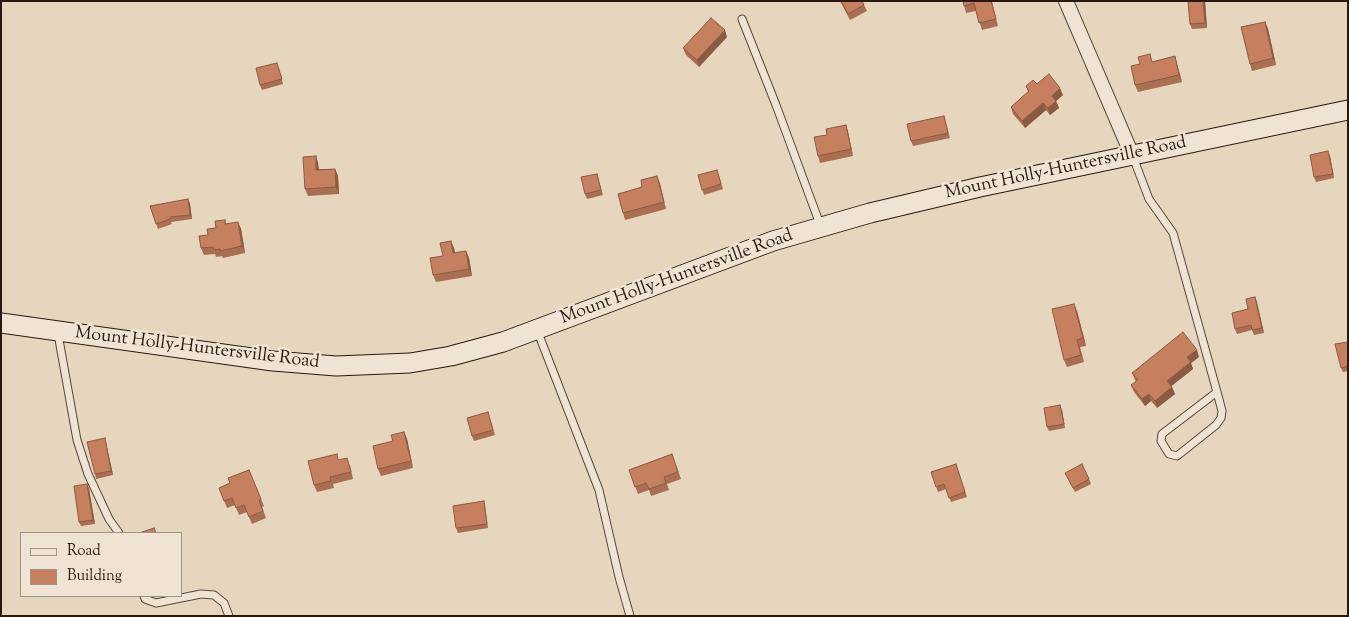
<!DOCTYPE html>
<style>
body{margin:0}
#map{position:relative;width:1349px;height:617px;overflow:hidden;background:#e6d6bd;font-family:"Sorts Mill Goudy",serif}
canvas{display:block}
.frame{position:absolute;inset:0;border:2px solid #2a170e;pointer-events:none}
.legend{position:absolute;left:20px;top:532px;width:162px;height:65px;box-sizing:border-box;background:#efe4d4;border:1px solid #a09285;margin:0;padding:6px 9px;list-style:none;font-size:15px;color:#2a170e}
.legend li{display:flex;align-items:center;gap:10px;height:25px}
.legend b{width:25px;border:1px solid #a09285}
</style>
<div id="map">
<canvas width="1349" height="617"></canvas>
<div class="frame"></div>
<ul class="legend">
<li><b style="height:6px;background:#efe4d4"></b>Road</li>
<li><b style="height:14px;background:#c6805f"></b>Building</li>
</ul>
</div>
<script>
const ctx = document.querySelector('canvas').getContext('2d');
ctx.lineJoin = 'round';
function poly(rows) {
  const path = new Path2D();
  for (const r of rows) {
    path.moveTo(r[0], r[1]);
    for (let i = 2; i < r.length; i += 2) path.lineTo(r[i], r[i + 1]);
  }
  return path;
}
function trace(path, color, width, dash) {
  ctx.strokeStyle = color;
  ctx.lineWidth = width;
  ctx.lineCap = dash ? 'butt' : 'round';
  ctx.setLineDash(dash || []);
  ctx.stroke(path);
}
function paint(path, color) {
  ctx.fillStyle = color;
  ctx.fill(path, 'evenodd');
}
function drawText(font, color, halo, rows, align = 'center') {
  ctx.font = font + ' "Sorts Mill Goudy",serif';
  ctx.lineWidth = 5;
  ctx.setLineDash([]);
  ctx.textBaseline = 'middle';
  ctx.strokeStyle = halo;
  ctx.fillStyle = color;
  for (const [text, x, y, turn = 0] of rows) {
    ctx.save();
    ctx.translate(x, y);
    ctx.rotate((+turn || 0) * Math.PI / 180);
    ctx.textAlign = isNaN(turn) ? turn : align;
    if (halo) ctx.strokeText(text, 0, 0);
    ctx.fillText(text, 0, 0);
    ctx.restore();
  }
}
const service = poly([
 [742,19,776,105,821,227],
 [1133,157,1149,199,1173,233,1217,392,1162,434,1161,441,1169,454,1177,456,1216,425,1221,418,1222,411,1217,392],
 [537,330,599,490,619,577,630,616],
 [58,334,77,440,88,474,109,519,119,533],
 [144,596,145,599,156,603,201,594,214,595,224,603,229,616]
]);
const minor = poly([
 [1066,1,1132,155]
]);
const secondary = poly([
 [1,323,273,361,336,366,410,363,451,356,503,342,773,241,870,213,980,187,1348,110]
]);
trace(service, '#59473a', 9);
trace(minor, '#59473a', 16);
trace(secondary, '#2a170e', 21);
trace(service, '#efe4d4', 7);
trace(minor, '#efe4d4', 14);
trace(secondary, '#efe4d4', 19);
paint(poly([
 [840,1,862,1,867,11,850,20],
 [963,1,992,1,998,26,982,30,976,11,966,13],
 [1188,1,1205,1,1207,28,1192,29,1190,24],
 [1265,22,1268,29,1276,65,1252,71,1250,64],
 [727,37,699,67,686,55,683,48],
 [1175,56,1177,64,1182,82,1138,92,1135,85,1153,62],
 [279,68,283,84,262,90,260,85],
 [1037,84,1063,95,1056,101,1059,108,1050,115,1046,110,1025,128,1013,114,1011,107,1028,92,1026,86],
 [944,116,950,138,913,146,911,141],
 [846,125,848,132,853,156,820,163,818,156,827,135],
 [316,156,318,163,319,169,335,169,338,176,339,194,308,196,305,189],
 [1330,156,1334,178,1316,182,1314,177],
 [717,170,723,189,704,195,698,175],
 [597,174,603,195,587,199,585,194],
 [657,176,666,209,625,220,623,213,642,187],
 [188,199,190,204,192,219,171,222,172,224,158,229,150,206],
 [225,220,226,224,238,222,241,229,245,253,223,258,222,256,216,257,215,254,204,255,201,248,208,235],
 [454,248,455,253,466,251,469,258,472,276,436,282,433,275,443,256],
 [1255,297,1264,333,1254,335,1252,330,1237,334,1235,329,1248,309],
 [1077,311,1086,346,1080,347,1084,362,1067,367,1064,360],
 [1348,342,1348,371,1343,372,1341,368],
 [1199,357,1191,363,1193,369,1171,386,1175,394,1157,408,1151,401,1145,406,1134,392,1131,385,1136,382,1132,373],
 [1062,410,1065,428,1049,431,1047,427],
 [488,412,495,435,474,441,472,436],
 [404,432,407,439,413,468,381,476,378,469,393,441],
 [105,438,113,475,96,479,95,474],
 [672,454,681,479,667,484,669,490,651,496,649,490,638,494,629,470],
 [339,460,350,465,353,479,333,484,334,488,317,492,314,485],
 [956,464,967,497,951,502,946,489,938,492,931,472],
 [249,470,264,506,262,507,266,518,252,524,247,512,239,515,235,505,227,508,219,488,230,483],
 [1065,473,1089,479,1091,484,1075,492],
 [87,484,89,489,95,524,81,526,79,522],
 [484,501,485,506,488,528,458,533,456,528]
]), '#aa6e52');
paint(poly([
 [1203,1,1205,1,1207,28,1205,23],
 [1265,22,1268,29,1276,65,1273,58],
 [725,30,727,37,699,67,697,60],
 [1175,56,1177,64,1182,82,1179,75],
 [1060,88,1063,95,1056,101,1059,108,1050,115,1048,108,1052,96],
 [1043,103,1046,110,1025,128,1022,121],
 [846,125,848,132,853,156,851,149],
 [1328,151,1330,156,1334,178,1333,174],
 [316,156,318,163,319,177,316,170],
 [335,169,338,176,339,194,336,187],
 [657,176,660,183,666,209,664,202],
 [188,199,190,204,192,219,190,215],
 [238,222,241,229,245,253,242,246],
 [451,241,454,248,456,260,453,253],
 [466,251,469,258,472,276,469,269],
 [1255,297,1257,302,1264,333,1262,328],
 [1074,304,1077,311,1086,346,1083,338],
 [1197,350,1199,357,1191,363,1193,369,1169,388,1167,381,1187,357],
 [1172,387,1175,394,1157,408,1155,401],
 [1149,394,1151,401,1145,406,1142,399],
 [1060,405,1062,410,1065,428,1064,424],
 [404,432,407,439,413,468,411,461],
 [105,438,106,443,113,475,111,471],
 [87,484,89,489,95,524,93,520]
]), '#8b5a42');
const building = poly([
 [841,1,862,1,864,5,848,14,841,1],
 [963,1,991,1,996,19,979,23,974,3,964,6,963,1],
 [1188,1,1203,1,1205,23,1190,24,1188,1],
 [711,18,725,30,697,60,683,48,711,18],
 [1265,22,1273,58,1250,64,1241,27,1265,22],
 [1150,54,1152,62,1175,56,1179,75,1135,85,1131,66,1140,64,1138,57,1150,54],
 [277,63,282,79,260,85,256,68,277,63],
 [1049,74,1060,88,1052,96,1056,101,1048,108,1043,103,1022,121,1011,107,1029,91,1026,86,1033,80,1037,84,1049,74],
 [944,116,948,133,911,141,907,124,944,116],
 [846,125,851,149,818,156,814,137,827,135,826,129,846,125],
 [1328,151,1333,174,1314,177,1310,155,1328,151],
 [316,156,316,170,335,169,336,187,305,189,303,157,316,156],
 [717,170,721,184,702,190,698,175,717,170],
 [597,174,601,190,585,194,581,177,597,174],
 [657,176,664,202,623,213,618,194,642,187,641,180,657,176],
 [188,199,190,215,170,217,170,219,156,224,150,206,188,199],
 [225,220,225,224,238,222,242,246,220,251,220,249,214,250,213,247,201,248,199,236,208,235,207,229,216,228,215,221,225,220],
 [451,241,453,253,466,251,469,269,433,275,430,258,443,256,440,243,451,241],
 [1255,297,1262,328,1252,330,1251,325,1235,329,1232,313,1248,309,1246,299,1255,297],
 [1074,304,1083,338,1077,340,1081,355,1064,360,1052,309,1074,304],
 [1183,332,1197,350,1187,357,1191,362,1167,381,1172,387,1155,401,1149,394,1142,399,1131,385,1138,380,1132,373,1183,332],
 [1348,342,1348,366,1341,368,1335,344,1348,342],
 [1060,405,1064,424,1047,427,1044,408,1060,405],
 [488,412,493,430,472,436,467,418,488,412],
 [404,432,411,461,378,469,373,446,393,441,391,435,404,432],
 [105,438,111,471,95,474,87,442,105,438],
 [337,454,338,460,347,458,351,472,330,477,331,481,314,485,308,461,337,454],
 [672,454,678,472,664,477,666,483,649,489,646,483,635,487,629,470,672,454],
 [956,464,965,492,949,498,944,484,936,487,931,472,956,464],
 [1082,464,1089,479,1073,488,1065,473,1082,464],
 [249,470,261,499,259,500,263,511,249,517,244,505,236,508,232,498,224,501,219,488,230,483,228,478,249,470],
 [87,484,93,520,79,522,74,486,87,484],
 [484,501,487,524,456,528,453,506,484,501],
 [154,528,156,533,139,533,154,528]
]);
paint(building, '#c6805f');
trace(building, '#8b5a42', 1);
drawText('18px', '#2a170e', '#efe4d4', [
 ["Mount Holly-Huntersville Road",1066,169,-12],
 ["Mount Holly-Huntersville Road",677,278,-20],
 ["Mount Holly-Huntersville Road",197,349,7]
]);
</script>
